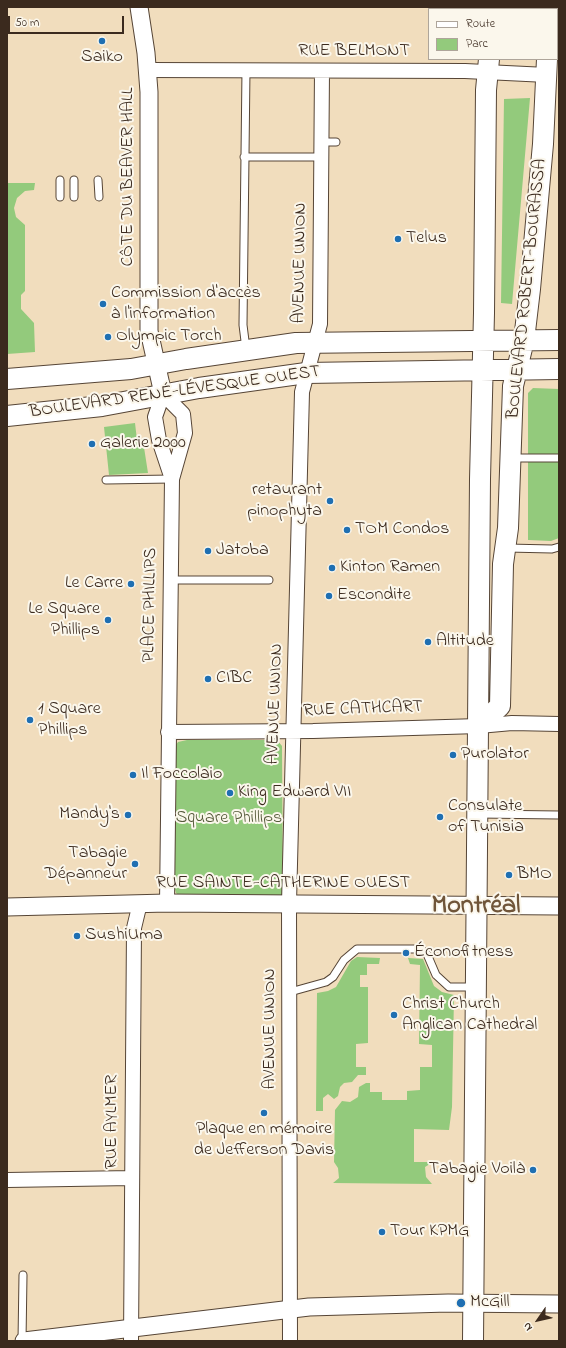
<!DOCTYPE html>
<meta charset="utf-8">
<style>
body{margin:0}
#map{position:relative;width:566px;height:1348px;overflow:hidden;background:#f1ddbd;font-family:"Indie Flower",sans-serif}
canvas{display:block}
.frame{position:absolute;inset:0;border:8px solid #3b2a1e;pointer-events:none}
.legend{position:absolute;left:428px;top:8px;width:130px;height:52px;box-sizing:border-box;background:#fbf7ec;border:1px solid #aea59a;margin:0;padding:5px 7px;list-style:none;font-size:12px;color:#3b2a1e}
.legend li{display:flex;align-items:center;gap:8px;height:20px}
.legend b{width:20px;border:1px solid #aea59a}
.north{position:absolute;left:518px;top:1300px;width:40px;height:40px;-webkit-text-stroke:3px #fbf7ec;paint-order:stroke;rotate:236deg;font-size:11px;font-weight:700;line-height:16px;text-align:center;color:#3b2a1e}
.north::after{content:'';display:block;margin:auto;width:14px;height:18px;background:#3b2a1e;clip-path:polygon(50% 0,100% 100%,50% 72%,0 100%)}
.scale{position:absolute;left:8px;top:16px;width:116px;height:18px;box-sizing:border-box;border:2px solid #3b2a1e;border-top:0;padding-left:5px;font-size:12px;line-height:14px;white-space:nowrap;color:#3b2a1e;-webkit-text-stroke:3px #fbf7ec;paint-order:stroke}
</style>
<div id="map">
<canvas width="566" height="1348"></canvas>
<div class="frame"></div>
<ul class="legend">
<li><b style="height:5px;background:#fff"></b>Route</li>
<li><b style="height:11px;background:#93ca7c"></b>Parc</li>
</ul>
<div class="north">N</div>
<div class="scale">50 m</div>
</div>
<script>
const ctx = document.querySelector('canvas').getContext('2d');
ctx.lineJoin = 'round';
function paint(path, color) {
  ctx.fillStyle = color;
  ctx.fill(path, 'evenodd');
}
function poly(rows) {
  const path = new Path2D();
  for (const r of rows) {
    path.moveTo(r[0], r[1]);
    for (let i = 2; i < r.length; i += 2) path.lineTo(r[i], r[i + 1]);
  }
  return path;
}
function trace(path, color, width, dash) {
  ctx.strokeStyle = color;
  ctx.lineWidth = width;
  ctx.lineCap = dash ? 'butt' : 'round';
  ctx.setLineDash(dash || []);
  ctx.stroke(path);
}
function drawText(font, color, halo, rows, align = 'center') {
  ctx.font = font + ' "Indie Flower",sans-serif';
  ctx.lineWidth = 4;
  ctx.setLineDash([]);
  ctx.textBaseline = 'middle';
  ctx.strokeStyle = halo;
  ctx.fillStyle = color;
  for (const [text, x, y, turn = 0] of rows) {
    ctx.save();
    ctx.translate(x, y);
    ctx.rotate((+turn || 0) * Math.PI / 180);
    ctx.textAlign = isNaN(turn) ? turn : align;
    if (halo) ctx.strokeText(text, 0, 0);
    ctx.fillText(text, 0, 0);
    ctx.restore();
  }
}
paint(poly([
 [530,98,512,304,501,303,504,99],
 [7,183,35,183,34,190,25,191,17,198,14,208,16,217,25,225,25,291,21,295,21,309,34,323,35,352,7,354],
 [533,388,559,389,559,538,551,541,528,540,528,393],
 [135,423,137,440,143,441,148,473,109,475,104,427],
 [187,740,277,740,282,746,283,895,185,897,180,896,176,893,174,886,175,746,178,742],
 [357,957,380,958,379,964,367,964,367,975,360,975,360,987,368,987,368,1043,356,1044,356,1067,366,1067,366,1075,358,1075,352,1082,344,1083,340,1087,338,1096,334,1099,328,1094,323,1098,323,1111,316,1111,317,993,328,991,336,987,351,961],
 [408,958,423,959,434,986,442,992,454,995,452,1107,449,1130,414,1129,414,1162,433,1162,425,1167,426,1177,432,1184,333,1183,339,1178,338,1168,334,1162,335,1110,342,1101,350,1102,358,1097,359,1087,366,1083,370,1083,370,1092,382,1092,382,1100,407,1100,407,1091,420,1090,420,1067,432,1067,432,1045,419,1044,420,965,410,964]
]), '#93ca7c');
const service = poly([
 [322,142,336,142],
 [244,157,322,157],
 [74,180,74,197],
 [98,180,99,197],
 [60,197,60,180],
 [246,349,243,325,246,70],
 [511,458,559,458],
 [106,480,172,479],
 [507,548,552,549,559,547],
 [170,580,269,580],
 [478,814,559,815],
 [290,992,326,982,333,977,344,960,357,949,420,949,427,954,436,975,449,987,474,987],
 [22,1341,23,1275]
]);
const minor = poly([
 [148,70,465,71,547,75],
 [168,732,313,731,479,726,512,723,559,724],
 [167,903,172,479,185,433,183,414,163,394,155,417,159,440,172,479],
 [7,1180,132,1178],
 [131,1341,134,928,140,903],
 [290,1341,289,903,302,392,320,324,322,71]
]);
const tertiary = poly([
 [139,7,146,53,149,92,149,331,163,394],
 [7,907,167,903,559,906],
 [24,1341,309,1307,448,1303,559,1304]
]);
const secondary = poly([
 [492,9,493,7],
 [548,9,548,7],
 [7,379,131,369,186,359,296,343,559,340],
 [7,416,102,406,199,388,306,373,559,369],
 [479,726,500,706,503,564,508,528,513,386,524,340,530,289,543,144,547,59],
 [473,1341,480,479,484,313,486,90,489,59]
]);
trace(service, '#564536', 9);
trace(minor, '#564536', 16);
trace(tertiary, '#564536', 19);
trace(secondary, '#564536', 22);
trace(service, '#fff', 7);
trace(minor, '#fff', 14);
trace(tertiary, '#fff', 17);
trace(secondary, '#fff', 20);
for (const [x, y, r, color] of [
 [102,41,4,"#1f6fb2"],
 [398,239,4,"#1f6fb2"],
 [103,304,4,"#1f6fb2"],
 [108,337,4,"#1f6fb2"],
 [92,444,4,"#1f6fb2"],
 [330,501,4,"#1f6fb2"],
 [347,530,4,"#1f6fb2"],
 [208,551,4,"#1f6fb2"],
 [332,568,4,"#1f6fb2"],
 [131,584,4,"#1f6fb2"],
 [329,596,4,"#1f6fb2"],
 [108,620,4,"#1f6fb2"],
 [428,642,4,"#1f6fb2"],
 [208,679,4,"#1f6fb2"],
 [30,720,4,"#1f6fb2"],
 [453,755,4,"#1f6fb2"],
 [133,775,4,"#1f6fb2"],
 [230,793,4,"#1f6fb2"],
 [128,815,4,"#1f6fb2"],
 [440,817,4,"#1f6fb2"],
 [135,864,4,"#1f6fb2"],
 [509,875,4,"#1f6fb2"],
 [77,936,4,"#1f6fb2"],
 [406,953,4,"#1f6fb2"],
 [394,1015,4,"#1f6fb2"],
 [264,1113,4,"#1f6fb2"],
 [533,1170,4,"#1f6fb2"],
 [382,1232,4,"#1f6fb2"],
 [461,1303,5,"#1f6fb2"]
]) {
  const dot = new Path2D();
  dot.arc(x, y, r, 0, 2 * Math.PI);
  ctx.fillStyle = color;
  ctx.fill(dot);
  trace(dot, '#fbf7ec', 1.5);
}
drawText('18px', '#3b2a1e', '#fbf7ec', [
 ["RUE BELMONT",354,52],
 ["CÔTE DU BEAVER HALL",129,177,-90],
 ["AVENUE UNION",301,263,-89],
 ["BOULEVARD ROBERT-BOURASSA",528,289,-84],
 ["BOULEVARD RENÉ-LÉVESQUE OUEST",175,393,-8],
 ["PLACE PHILLIPS",151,605,-89],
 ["AVENUE UNION",276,704,-88],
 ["RUE CATHCART",363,710,-2],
 ["RUE SAINTE-CATHERINE OUEST",283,884],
 ["AVENUE UNION",271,1029,-90],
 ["RUE AYLMER",113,1122,-90]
]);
drawText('18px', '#3b2a1e', '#fbf7ec', [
 ["Saiko",102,58,"center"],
 ["Telus",406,239],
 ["Commission d'accès",111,294],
 ["à l'information",111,315],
 ["Olympic Torch",116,337],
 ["Galerie 2000",100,444],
 ["retaurant",322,491,"right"],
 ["pinophyta",322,512,"right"],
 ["TOM Condos",355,530],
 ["Jatoba",216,551],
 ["Kinton Ramen",340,568],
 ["Le Carre",123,584,"right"],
 ["Escondite",337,596],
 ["Le Square",100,610,"right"],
 ["Phillips",100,631,"right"],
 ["Altitude",436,642],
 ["CIBC",216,679],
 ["1 Square",38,710],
 ["Phillips",38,731],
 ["Purolator",461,755],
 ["Il Foccolaio",141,775],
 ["King Edward VII",238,793],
 ["Consulate",448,807],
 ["of Tunisia",448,828],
 ["Mandy's",120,815,"right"],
 ["Tabagie",127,854,"right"],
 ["Dépanneur",127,875,"right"],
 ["BMO",517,875],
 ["SushiUma",85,936],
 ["Éconofitness",414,953],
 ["Christ Church",402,1005],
 ["Anglican Cathedral",402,1026],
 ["Plaque en mémoire",264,1130,"center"],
 ["de Jefferson Davis",264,1151,"center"],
 ["Tabagie Voilà",525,1170,"right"],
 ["Tour KPMG",390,1232],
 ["McGill",470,1303]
], 'left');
drawText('18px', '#555a3a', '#fbf7ec', [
 ["Square Phillips",229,819]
]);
drawText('bold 26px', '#705539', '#fbf7ec', [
 ["Montréal",476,908]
]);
</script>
